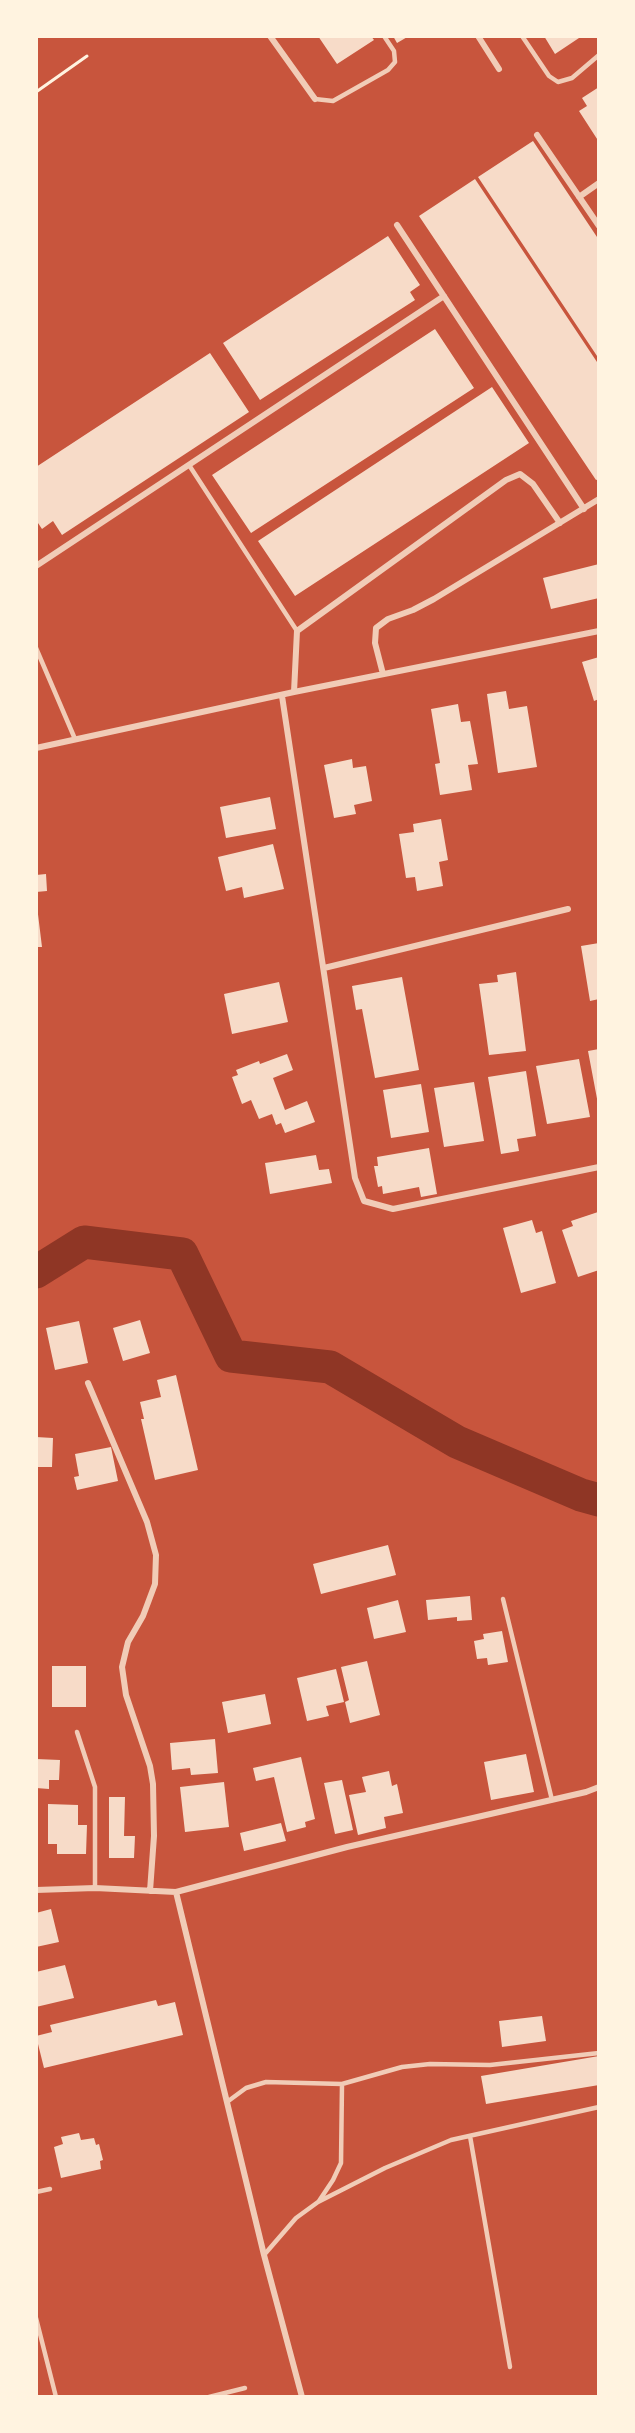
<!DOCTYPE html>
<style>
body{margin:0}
#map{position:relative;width:635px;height:2433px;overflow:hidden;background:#c8553d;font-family:Ubuntu,sans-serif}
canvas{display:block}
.frame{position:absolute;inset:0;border:38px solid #fff3e0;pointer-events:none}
</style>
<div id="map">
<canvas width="635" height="2433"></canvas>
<div class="frame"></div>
</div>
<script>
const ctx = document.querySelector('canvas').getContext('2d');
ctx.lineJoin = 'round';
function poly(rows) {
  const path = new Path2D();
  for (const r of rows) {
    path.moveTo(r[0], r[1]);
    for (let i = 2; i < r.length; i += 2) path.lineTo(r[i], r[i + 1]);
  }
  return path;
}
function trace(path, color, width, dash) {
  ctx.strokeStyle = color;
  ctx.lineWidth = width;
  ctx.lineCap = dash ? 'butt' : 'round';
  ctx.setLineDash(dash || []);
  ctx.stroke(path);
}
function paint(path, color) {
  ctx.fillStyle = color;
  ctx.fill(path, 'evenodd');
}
trace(poly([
 [36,1272,84,1242,182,1254,231,1356,330,1367,457,1442,581,1495,599,1500]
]), '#8f3625', 33);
paint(poly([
 [318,36,371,36,374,40,337,64],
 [393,36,409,36,397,43],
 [544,36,582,36,555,54],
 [599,87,599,142,579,111,587,106,582,98],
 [533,141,599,240,599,359,478,177],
 [475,179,599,365,599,479,596,480,419,216],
 [388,236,420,285,410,292,415,300,260,400,223,343],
 [435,329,474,388,251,533,212,475],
 [210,353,249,412,62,535,53,521,42,529,36,520,36,467],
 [492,387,529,443,295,596,258,541],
 [599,564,599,598,551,609,543,578],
 [599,657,599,699,594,701,582,662],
 [506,691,509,709,527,706,537,767,498,773,487,694],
 [458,704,461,722,470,721,478,764,468,765,472,790,440,795,435,764,440,763,431,709],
 [352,759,353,768,366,766,372,801,354,805,356,814,334,818,324,765],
 [270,797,276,829,226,838,220,807],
 [441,819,448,860,439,862,443,886,417,891,415,877,406,878,399,834,414,832,413,824],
 [273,844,284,889,244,898,242,887,226,891,218,857],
 [46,874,47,891,36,892,36,875],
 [36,898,42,947,36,947],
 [599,943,599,999,590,1001,581,946],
 [516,972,526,1051,489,1055,479,984,498,982,497,975],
 [402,977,419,1070,375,1078,362,1009,356,1010,352,986],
 [279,982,288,1022,232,1034,224,994],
 [599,1049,599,1104,598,1104,588,1051],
 [287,1054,293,1070,273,1078,285,1110,307,1101,315,1122,285,1133,281,1123,276,1125,272,1114,259,1119,251,1100,242,1104,232,1077,238,1075,236,1070,259,1061,260,1064],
 [579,1059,590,1117,547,1124,536,1066],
 [526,1071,536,1136,517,1139,519,1151,501,1154,488,1077],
 [474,1082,484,1141,444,1147,434,1088],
 [421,1084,429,1132,391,1138,383,1090],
 [429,1148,437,1194,421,1197,419,1187,383,1194,382,1186,378,1187,374,1166,378,1166,377,1157],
 [316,1155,319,1170,329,1169,332,1183,270,1194,265,1163],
 [598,1212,599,1270,578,1277,562,1230,573,1226,571,1221],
 [532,1220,536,1233,542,1231,556,1283,521,1293,503,1228],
 [140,1320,150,1353,123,1361,113,1328],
 [79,1321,88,1363,55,1370,46,1328],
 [176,1375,198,1470,155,1480,141,1419,144,1419,140,1402,161,1397,157,1380],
 [36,1437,53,1438,52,1467,36,1467],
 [111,1447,118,1481,77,1490,74,1477,79,1476,75,1454],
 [388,1545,396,1575,321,1594,313,1564],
 [470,1596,472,1620,457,1621,457,1617,428,1620,426,1600],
 [398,1600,406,1632,374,1639,367,1608],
 [502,1631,508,1662,488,1665,487,1658,477,1659,474,1641,484,1639,483,1634],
 [367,1661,380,1715,350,1723,345,1702,349,1700,341,1667],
 [52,1666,86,1666,86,1707,52,1707],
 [336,1669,344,1702,326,1706,329,1716,307,1721,297,1678],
 [265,1694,271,1724,228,1733,222,1702],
 [215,1739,218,1773,191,1775,190,1768,172,1770,170,1743],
 [526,1754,534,1792,491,1800,484,1762],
 [301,1757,315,1819,305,1822,306,1827,287,1832,274,1777,256,1781,253,1768],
 [36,1759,60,1760,59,1780,49,1780,49,1789,36,1788],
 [389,1771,392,1786,397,1784,403,1813,384,1817,386,1828,358,1835,349,1795,366,1792,362,1777],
 [342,1780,353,1830,335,1834,324,1783],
 [224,1782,229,1827,185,1832,180,1787],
 [109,1797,125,1797,124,1836,135,1836,134,1858,109,1858],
 [48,1804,78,1805,78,1825,87,1825,86,1854,57,1854,57,1844,48,1844],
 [281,1823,286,1841,244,1851,240,1833],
 [51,1909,59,1942,36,1947,36,1913],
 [65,1965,74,1998,36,2007,36,1972],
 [156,2000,158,2006,175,2002,183,2035,44,2068,36,2036,52,2032,50,2025],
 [542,2016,546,2041,502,2047,499,2021],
 [599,2056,599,2085,486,2104,481,2076],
 [79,2133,81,2140,94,2138,96,2145,99,2144,103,2160,100,2161,101,2169,61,2178,54,2147,63,2144,61,2137]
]), '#f7dbc8');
trace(poly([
 [36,92,87,56]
]), '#fff3e0', 3);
trace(poly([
 [522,36,549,76,558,82,572,78,599,55],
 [315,99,333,101,388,70,395,62,394,51,384,36],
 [189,465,297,631],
 [36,648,75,739],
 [503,1599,552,1800],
 [77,1732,95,1787,95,1888],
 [227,2102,246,2088,266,2082,342,2084,402,2067,430,2064,490,2065,599,2053],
 [470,2136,510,2367],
 [36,2192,50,2189],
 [319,2201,333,2180,341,2163,342,2084],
 [264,2255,296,2218,318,2202,385,2168,451,2140,599,2107],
 [36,2318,56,2397],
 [209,2397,245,2388]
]), '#f1ccb7', 4.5);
trace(poly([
 [270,36,315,99],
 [478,36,499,69],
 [537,135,599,226],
 [579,197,599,183],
 [397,225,584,509],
 [36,566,444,296],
 [383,674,375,643,376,628,388,619,413,610,434,599,599,499],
 [294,692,297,631,506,480,520,474,533,484,560,523],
 [282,696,355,1178,364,1201,393,1209,599,1167],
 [36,748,294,692,599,631],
 [324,968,568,909],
 [88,1383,147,1522,156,1555,155,1584,143,1616,128,1642,122,1667,126,1695,150,1766,153,1784,154,1836,150,1891],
 [36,1890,95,1888,176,1892,347,1847,586,1792,599,1787],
 [176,1892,264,2255,302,2397]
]), '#f1ccb7', 6);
</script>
